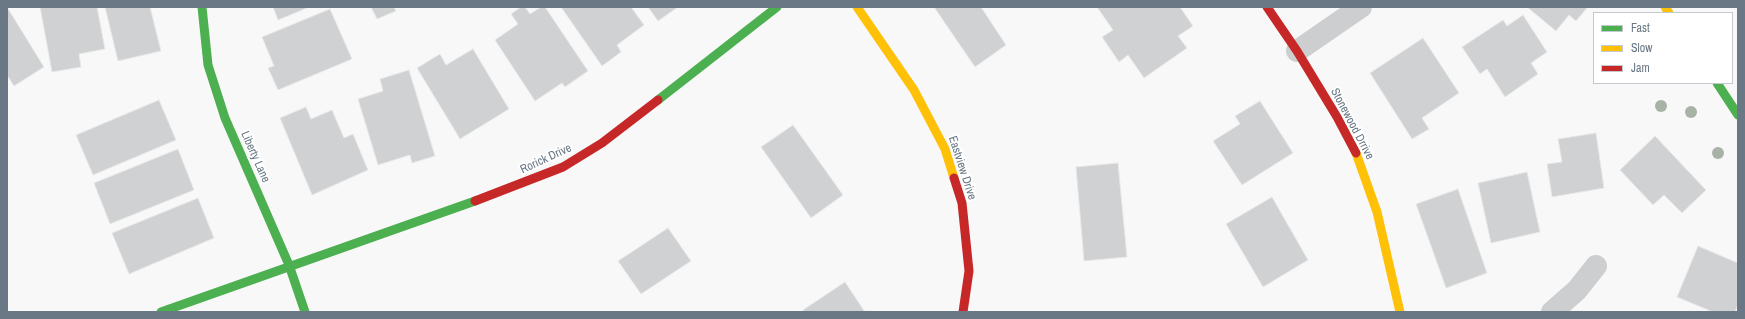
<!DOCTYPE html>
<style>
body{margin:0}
#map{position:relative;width:1745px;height:319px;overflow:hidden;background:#f8f8f8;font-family:"Archivo Narrow",sans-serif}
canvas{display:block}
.frame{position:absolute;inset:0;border:8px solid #6a7885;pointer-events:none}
.legend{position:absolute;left:1593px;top:12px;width:140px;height:72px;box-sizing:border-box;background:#fff;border:1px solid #c3c9ce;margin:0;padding:5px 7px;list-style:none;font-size:12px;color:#6a7885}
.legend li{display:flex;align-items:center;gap:8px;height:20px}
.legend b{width:20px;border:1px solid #c3c9ce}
</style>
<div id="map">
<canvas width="1745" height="319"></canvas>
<div class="frame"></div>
<ul class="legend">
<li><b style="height:5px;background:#4caf50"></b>Fast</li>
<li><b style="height:5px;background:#ffc107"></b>Slow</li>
<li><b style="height:5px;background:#c62828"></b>Jam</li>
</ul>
</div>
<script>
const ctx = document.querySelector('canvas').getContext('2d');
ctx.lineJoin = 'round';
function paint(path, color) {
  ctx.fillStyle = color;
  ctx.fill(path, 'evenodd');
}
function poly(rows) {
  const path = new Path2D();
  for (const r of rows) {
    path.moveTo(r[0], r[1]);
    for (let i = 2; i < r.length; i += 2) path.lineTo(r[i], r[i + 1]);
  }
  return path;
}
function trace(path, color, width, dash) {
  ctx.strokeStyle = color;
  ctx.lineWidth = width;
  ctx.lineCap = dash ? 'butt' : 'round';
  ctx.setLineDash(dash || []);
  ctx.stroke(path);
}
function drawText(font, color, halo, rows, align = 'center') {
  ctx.font = font + ' "Archivo Narrow",sans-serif';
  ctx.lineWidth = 4;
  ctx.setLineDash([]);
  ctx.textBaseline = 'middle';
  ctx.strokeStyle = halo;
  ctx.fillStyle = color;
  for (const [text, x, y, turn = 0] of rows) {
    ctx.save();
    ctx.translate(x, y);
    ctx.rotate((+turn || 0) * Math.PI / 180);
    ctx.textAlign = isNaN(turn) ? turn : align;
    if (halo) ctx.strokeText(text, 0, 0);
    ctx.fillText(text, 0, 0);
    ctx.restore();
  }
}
const building = poly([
 [7,7,44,67,14,86,7,75,7,7],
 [40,7,97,7,105,49,79,54,81,67,52,72,40,7],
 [105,7,150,7,161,51,118,61,105,7],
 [273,7,306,7,307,8,278,20,273,7],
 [371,7,394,7,396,11,377,19,371,7],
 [521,7,525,7,530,14,541,7,545,7,588,71,565,87,562,83,535,101,495,40,518,24,511,14,521,7],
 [561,7,631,7,644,25,617,45,621,52,602,66,561,7],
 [648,7,678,7,658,21,648,7],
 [934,7,981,7,1006,45,975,67,934,7],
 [1097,7,1180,7,1193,26,1178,36,1187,48,1144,78,1128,55,1119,62,1102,37,1113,30,1097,7],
 [1527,7,1585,7,1587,8,1576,21,1569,15,1556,31,1527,7],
 [330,9,352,59,278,90,268,68,274,66,262,37,330,9],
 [1523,15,1547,52,1531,63,1538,74,1505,97,1487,69,1480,74,1462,47,1503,20,1507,26,1523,15],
 [1423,38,1459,93,1422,118,1429,129,1412,139,1370,73,1423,38],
 [473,49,509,109,460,139,417,68,440,54,446,65,473,49],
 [409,70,435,156,412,163,410,155,378,165,358,99,383,91,380,79,409,70],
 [159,100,176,140,93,175,76,135,159,100],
 [1260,101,1293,153,1242,185,1213,141,1240,124,1235,116,1260,101],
 [306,107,311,119,332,110,344,138,353,134,368,170,312,195,280,118,306,107],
 [793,125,843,195,811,218,761,147,793,125],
 [1596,133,1604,188,1552,197,1547,164,1562,162,1558,139,1596,133],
 [1655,136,1706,190,1682,213,1664,195,1653,205,1620,170,1655,136],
 [178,149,194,190,110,224,94,183,178,149],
 [1118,163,1127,257,1084,261,1076,167,1118,163],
 [1527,172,1540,232,1491,243,1478,183,1527,172],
 [1458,189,1487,273,1446,288,1416,204,1458,189],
 [1272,197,1308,260,1263,287,1226,224,1272,197],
 [198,198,214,238,129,274,112,233,198,198],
 [668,228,691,261,641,294,618,261,668,228],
 [1698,246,1738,263,1738,304,1735,312,1713,312,1677,297,1698,246],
 [845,282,865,312,805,312,803,310,845,282]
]);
paint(building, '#cfd1d2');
trace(building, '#e8e8e8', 1);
trace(poly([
 [1297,51,1361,7],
 [1552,312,1577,290,1596,266]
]), '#cdcecf', 22);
trace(poly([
 [202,7,208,65,225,118,289,265,305,312],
 [1717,83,1738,115],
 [658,100,777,7],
 [161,312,475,201]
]), '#4caf50', 9);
trace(poly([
 [857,7,914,90,945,149,954,178],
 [1665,7,1669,13],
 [1356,153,1377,212,1400,312]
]), '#ffc107', 9);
trace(poly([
 [1267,7,1297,51,1337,117,1356,153],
 [954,178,962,203,969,271,963,312],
 [475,201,563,167,602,143,658,100]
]), '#c62828', 9);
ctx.fillStyle = '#a8b2a7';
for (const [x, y] of [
 [1661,106],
 [1691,112],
 [1718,153]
]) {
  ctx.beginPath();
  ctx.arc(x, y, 6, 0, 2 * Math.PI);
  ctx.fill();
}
drawText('12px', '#6a7885', '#fff', [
 ["Stonewood Drrive",1352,124,62],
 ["Liberty Lane",255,157,66],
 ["Rorick Drive",546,159,-25],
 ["Eastview Drive",962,168,72]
]);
</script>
